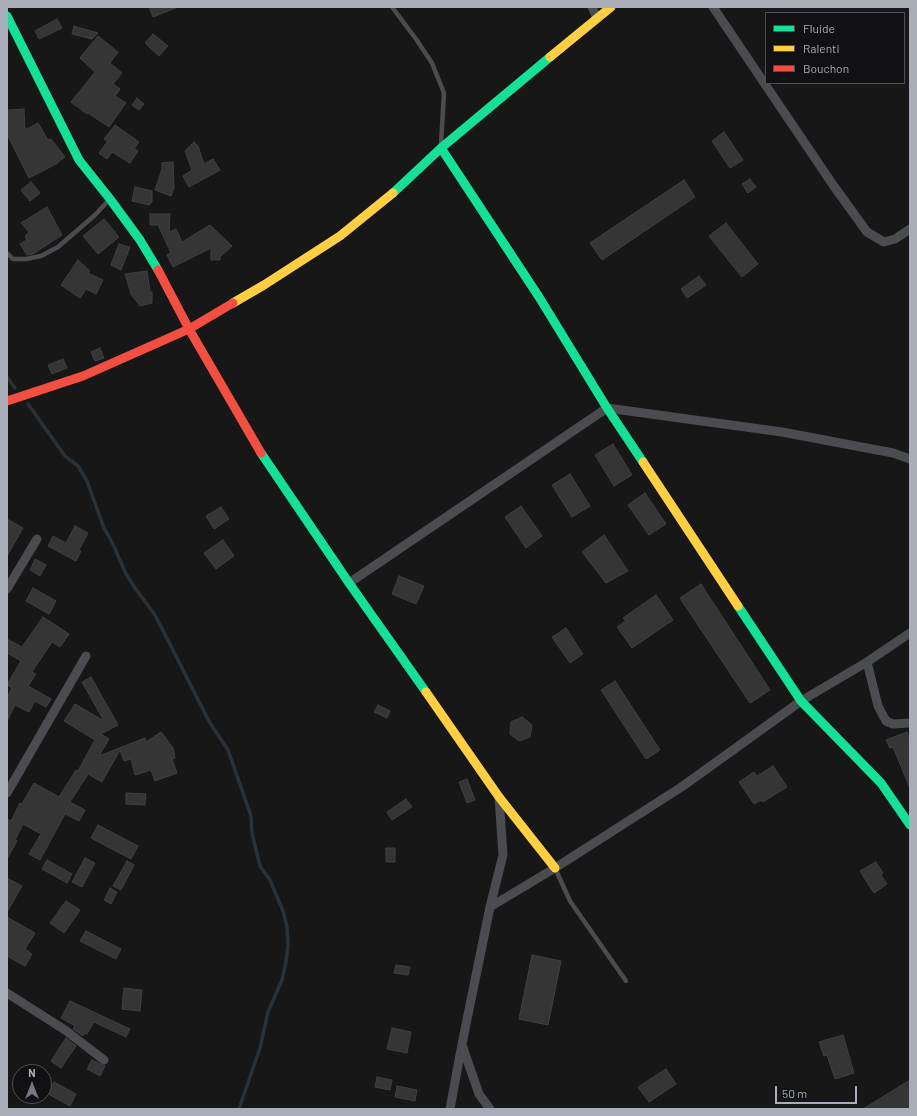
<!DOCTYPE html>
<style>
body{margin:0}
#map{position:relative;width:917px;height:1116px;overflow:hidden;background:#171717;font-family:Barlow,sans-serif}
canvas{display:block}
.frame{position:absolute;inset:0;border:8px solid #a8adb8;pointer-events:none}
.legend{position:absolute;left:765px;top:12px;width:140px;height:72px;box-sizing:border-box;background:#111113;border:1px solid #4d4f55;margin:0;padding:5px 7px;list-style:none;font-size:12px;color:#a8adb8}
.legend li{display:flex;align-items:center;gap:8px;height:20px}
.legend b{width:20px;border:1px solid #4d4f55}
.north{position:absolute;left:12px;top:1064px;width:40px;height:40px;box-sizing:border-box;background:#111113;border:1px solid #4d4f55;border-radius:50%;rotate:0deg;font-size:11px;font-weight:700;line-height:16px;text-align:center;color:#a8adb8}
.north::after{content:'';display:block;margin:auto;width:14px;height:18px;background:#757880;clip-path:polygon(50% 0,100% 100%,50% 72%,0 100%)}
.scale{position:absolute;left:775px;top:1086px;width:82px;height:18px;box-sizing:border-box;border:2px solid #a8adb8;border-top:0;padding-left:5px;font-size:12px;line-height:14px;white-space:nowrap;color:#a8adb8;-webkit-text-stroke:3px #111113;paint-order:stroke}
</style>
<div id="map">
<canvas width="917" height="1116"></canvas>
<div class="frame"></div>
<ul class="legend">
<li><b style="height:5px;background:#16e098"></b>Fluide</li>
<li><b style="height:5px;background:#ffcf43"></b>Ralenti</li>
<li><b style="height:5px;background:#f24e42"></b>Bouchon</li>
</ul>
<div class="north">N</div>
<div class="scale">50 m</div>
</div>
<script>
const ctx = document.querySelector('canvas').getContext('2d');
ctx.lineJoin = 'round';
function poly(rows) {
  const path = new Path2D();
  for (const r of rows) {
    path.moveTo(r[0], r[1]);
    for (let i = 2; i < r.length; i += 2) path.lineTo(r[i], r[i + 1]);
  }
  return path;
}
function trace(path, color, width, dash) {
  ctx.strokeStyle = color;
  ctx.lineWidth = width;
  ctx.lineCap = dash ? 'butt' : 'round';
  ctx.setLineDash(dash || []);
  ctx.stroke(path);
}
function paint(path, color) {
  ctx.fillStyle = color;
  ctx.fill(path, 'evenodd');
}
trace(poly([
 [7,377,15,388],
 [28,404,65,456,78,466,87,481,104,528,112,542,126,574,135,588,155,615,210,723,228,750,251,816,252,833,260,866,270,880,283,911,287,927,288,945,286,962,282,980,268,1012,260,1048,239,1109]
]), '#2a3239', 3.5);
const building = poly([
 [149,7,178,7,153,17,149,7],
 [57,19,62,28,39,39,35,31,57,19],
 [74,26,98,33,92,39,72,34,74,26],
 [153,34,168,46,159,56,145,43,153,34],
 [98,36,118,52,110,63,122,73,113,84,120,89,115,96,126,103,109,127,88,113,87,114,71,102,95,72,80,58,98,36],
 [137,98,144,104,139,110,132,105,137,98],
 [24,109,25,130,38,123,48,140,51,139,65,157,58,162,58,163,29,178,7,134,7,110,24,109],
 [115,125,139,142,134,149,138,151,130,163,112,152,107,159,99,153,108,141,104,139,115,125],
 [724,132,743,160,730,168,712,141,724,132],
 [194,142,198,146,204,164,213,159,220,170,189,187,183,176,192,170,185,151,194,142],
 [173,162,174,188,171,196,155,190,162,169,162,163,173,162],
 [750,179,756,187,748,193,742,184,750,179],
 [684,180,695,197,602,260,590,243,684,180],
 [31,182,40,193,30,201,21,190,31,182],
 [135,187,152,191,152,202,149,205,132,201,135,187],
 [47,207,62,235,33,254,27,255,20,244,27,240,25,236,29,232,21,223,47,207],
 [150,214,170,214,169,232,176,229,182,242,210,225,232,246,220,257,220,260,211,260,211,248,173,267,167,255,171,253,158,225,150,225,150,214],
 [104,219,119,237,98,254,83,236,104,219],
 [726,223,758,264,742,277,709,236,726,223],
 [119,244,130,247,121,270,111,265,119,244],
 [78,260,90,271,88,273,103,280,96,294,86,289,80,298,61,285,78,260],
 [147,271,150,292,152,292,152,303,140,306,131,294,125,274,147,271],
 [699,276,706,285,687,298,681,289,699,276],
 [100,348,104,358,95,361,91,352,100,348],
 [63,359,67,368,52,374,48,365,63,359],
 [613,444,632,475,614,486,595,455,613,444],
 [570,474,590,506,572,517,552,485,570,474],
 [645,493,666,524,649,535,628,505,645,493],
 [521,506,542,536,526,548,505,517,521,506],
 [221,507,229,519,214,529,206,516,221,507],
 [7,519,23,528,7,556,7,519],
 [75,526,88,533,79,550,81,551,76,561,48,546,53,536,66,543,75,526],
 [604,535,628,571,606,583,582,552,604,535],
 [223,540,234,556,216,569,204,553,223,540],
 [35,559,46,565,40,576,30,570,35,559],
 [399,576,424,586,416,604,392,594,399,576],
 [701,584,770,690,750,703,680,598,701,584],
 [33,588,56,601,49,614,26,601,33,588],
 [656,595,673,620,632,648,617,627,626,621,623,618,656,595],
 [43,617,69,634,60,647,52,642,32,672,36,674,28,686,51,699,46,707,35,701,29,712,15,705,7,721,7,697,12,688,7,685,21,661,7,653,7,639,22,647,43,617],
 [566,628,583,654,570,663,552,637,566,628],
 [91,677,118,725,101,734,109,739,99,756,145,738,146,742,161,732,173,748,175,758,172,759,177,773,155,781,151,770,135,775,131,759,124,761,120,750,102,782,88,774,70,802,85,810,79,821,65,814,40,860,29,854,41,834,23,824,15,840,17,841,7,859,7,819,11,821,20,803,22,804,34,783,59,797,76,770,78,771,95,740,64,721,75,704,104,721,82,682,91,677],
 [615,681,660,750,646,759,601,690,615,681],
 [378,705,390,711,387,718,374,712,378,705],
 [522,717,532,725,530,737,519,741,510,734,511,722,522,717],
 [907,732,910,740,910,788,893,747,890,748,886,740,907,732],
 [773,766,787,787,763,802,761,800,754,804,739,782,754,772,757,776,773,766],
 [467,779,475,800,467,803,459,782,467,779],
 [126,793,146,794,145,805,126,804,126,793],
 [406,799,412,807,392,820,387,812,406,799],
 [98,825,138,846,131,859,91,838,98,825],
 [386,848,395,848,395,862,386,862,386,848],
 [85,858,95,863,82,887,72,882,85,858],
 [47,860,72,874,67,883,42,869,47,860],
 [127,861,134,865,121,890,113,886,127,861],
 [876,862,883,873,881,875,887,884,874,893,860,871,876,862],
 [7,878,22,886,7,912,7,878],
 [110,888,117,892,111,904,104,900,110,888],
 [66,901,80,910,64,933,50,923,66,901],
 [7,917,35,933,25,949,32,954,25,966,7,956,7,917],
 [86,931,121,949,116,959,80,941,86,931],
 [532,955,561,961,548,1025,519,1019,532,955],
 [396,965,410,967,408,975,394,973,396,965],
 [124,988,142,990,140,1011,122,1009,124,988],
 [70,1001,130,1029,126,1037,94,1022,87,1034,85,1033,83,1036,73,1029,75,1026,61,1018,70,1001],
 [392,1028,411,1032,407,1053,387,1049,392,1028],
 [843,1035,854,1073,835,1079,827,1055,824,1056,819,1042,843,1035],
 [66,1038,76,1046,61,1068,51,1061,66,1038],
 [92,1060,105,1066,100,1076,87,1069,92,1060],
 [666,1069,676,1084,649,1102,638,1087,666,1069],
 [377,1077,392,1080,390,1090,375,1087,377,1077],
 [910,1080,910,1107,906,1109,863,1109,910,1080],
 [54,1082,76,1094,70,1106,48,1094,54,1082],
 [397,1086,417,1090,415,1101,395,1097,397,1086]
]);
paint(building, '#353536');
trace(building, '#3f4043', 1);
trace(poly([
 [392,7,416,39,432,63,444,93,441,144],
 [7,253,13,259,26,259,41,256,58,247,95,215,109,200],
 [555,868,570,901,626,981]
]), '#4b4c50', 4.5);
trace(poly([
 [592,7,597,18],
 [713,7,833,185,867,232,884,242,895,239,910,229],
 [349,583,607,408,782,432,893,453,910,459],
 [7,589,37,539],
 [867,662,878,706,886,721,893,724,910,723],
 [7,793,86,656],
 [490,907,503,855,499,797],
 [7,993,65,1030,104,1060],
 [462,1045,479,1094,490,1109],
 [450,1109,462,1044,490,907,555,868,683,786,801,701,867,662,910,633]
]), '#4b4c50', 9);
trace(poly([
 [7,16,79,160,110,199,140,240,158,270],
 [441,148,539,297,607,408,643,462],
 [393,193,441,148,550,57],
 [261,453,349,583,426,692],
 [738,606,801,701,881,783,910,825]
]), '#16e098', 9);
trace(poly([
 [550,57,611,7],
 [233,303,264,285,340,236,393,193],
 [643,462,738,606],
 [426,692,499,797,555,868]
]), '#ffcf43', 9);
trace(poly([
 [158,270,189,329,261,453],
 [7,401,83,376,189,329,233,303]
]), '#f24e42', 9);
</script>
